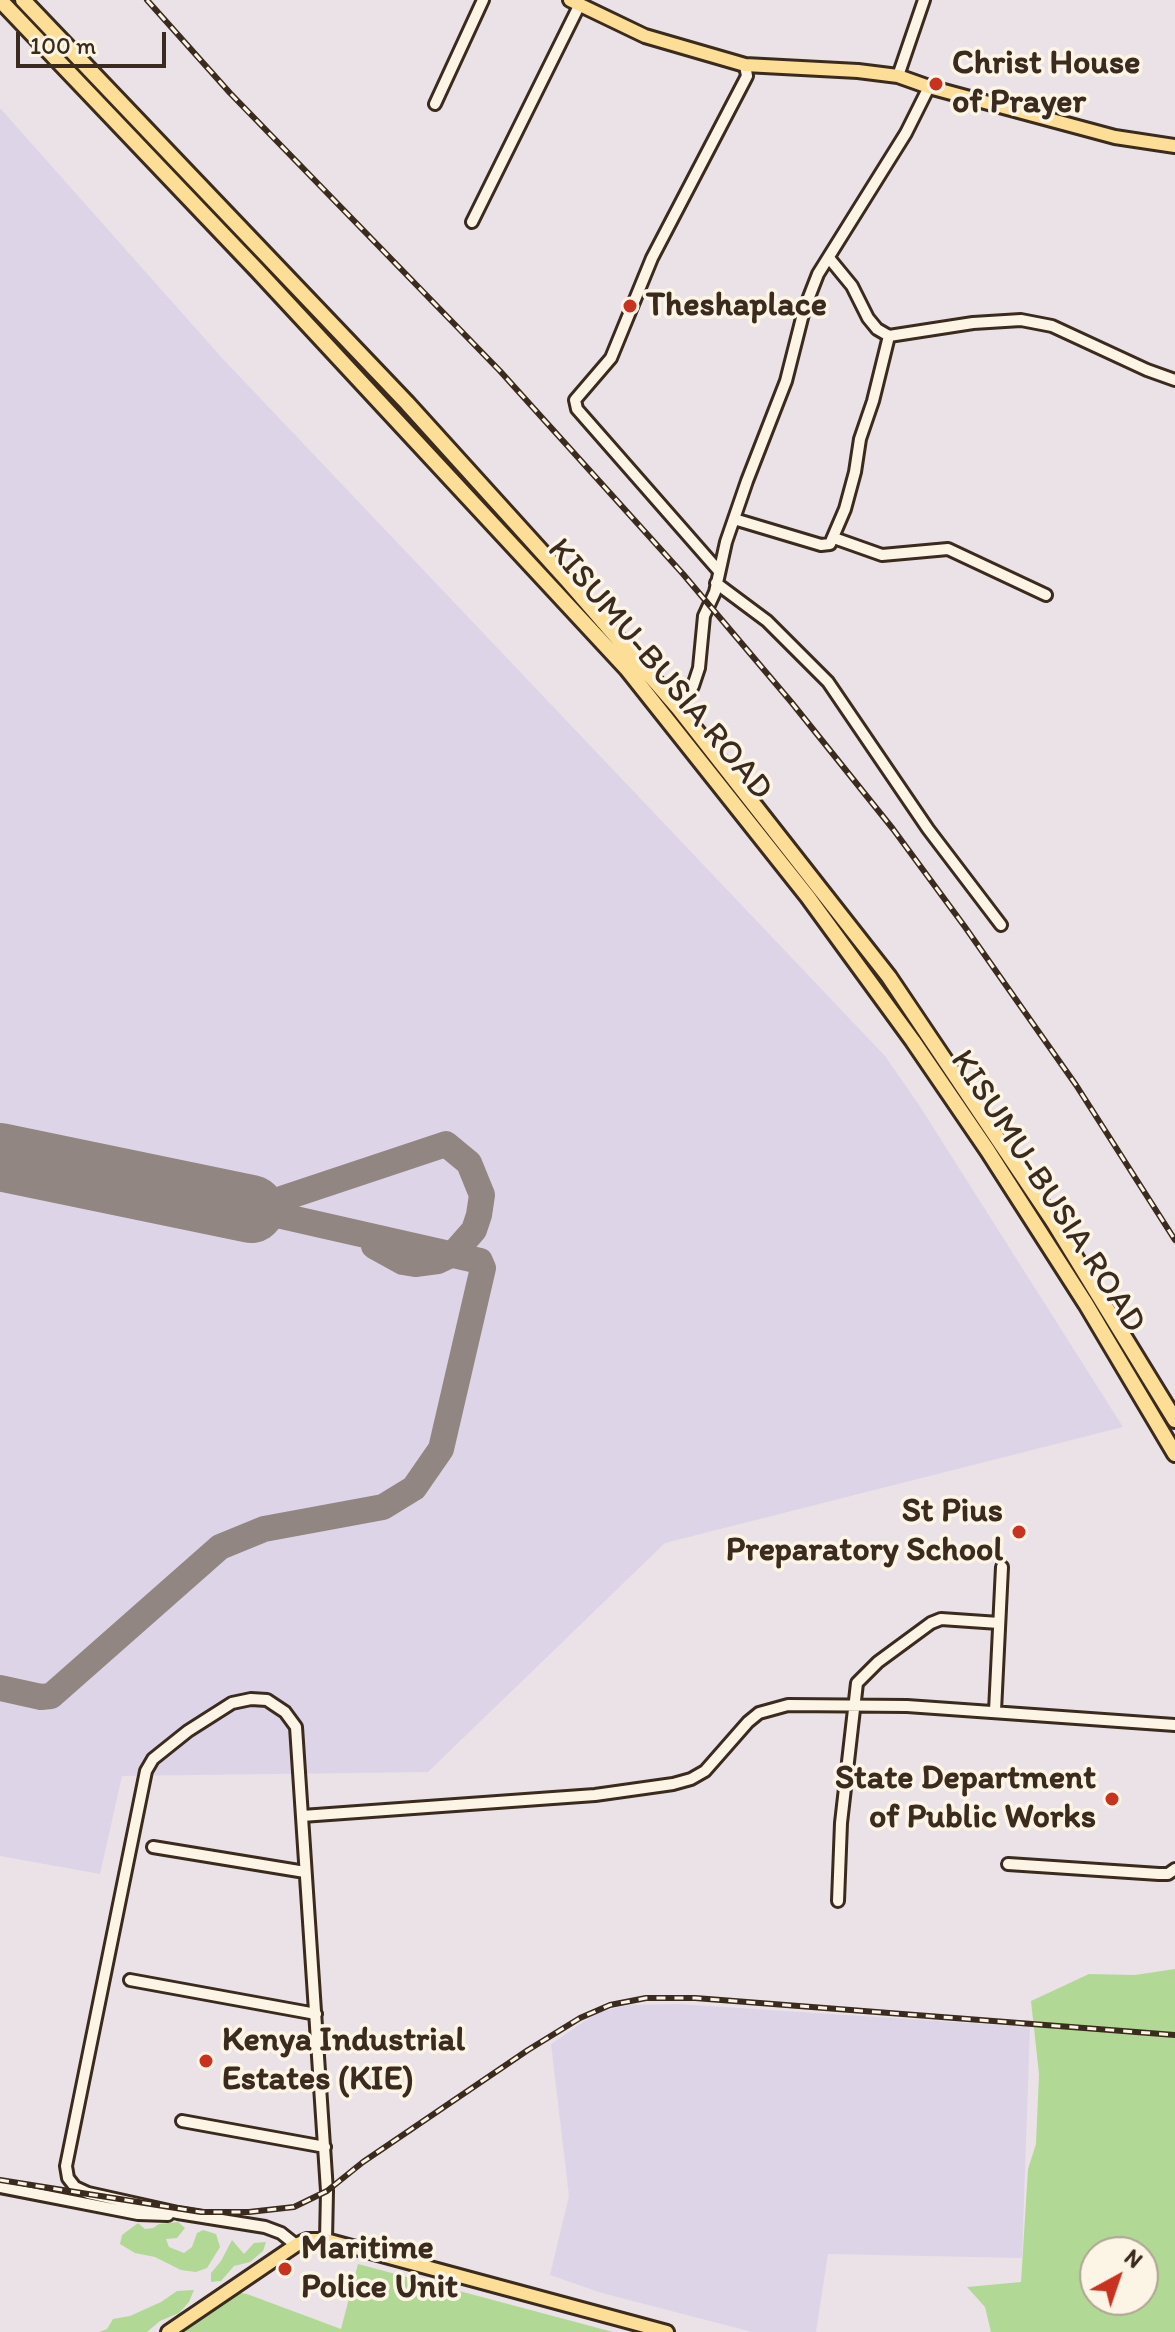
<!DOCTYPE html>
<style>
body{margin:0}
#map{position:relative;width:1175px;height:2332px;overflow:hidden;background:#eae2e6;font-family:Itim,sans-serif}
canvas{display:block}
.north{position:absolute;left:1079px;top:2236px;width:80px;height:80px;box-sizing:border-box;background:#fcf5e5;border:2px solid #afa495;border-radius:50%;rotate:40deg;font-size:22px;font-weight:700;line-height:32px;text-align:center;color:#3b2a1e}
.north::after{content:'';display:block;margin:auto;width:28px;height:36px;background:#c8321e;clip-path:polygon(50% 0,100% 100%,50% 72%,0 100%)}
.scale{position:absolute;left:16px;top:32px;width:150px;height:36px;box-sizing:border-box;border:4px solid #3b2a1e;border-top:0;padding-left:10px;font-size:24px;line-height:28px;white-space:nowrap;color:#3b2a1e;-webkit-text-stroke:6px #fcf5e5;paint-order:stroke}
</style>
<div id="map">
<canvas width="1175" height="2332"></canvas>
<div class="north">N</div>
<div class="scale">100 m</div>
</div>
<script>
const ctx = document.querySelector('canvas').getContext('2d');
ctx.lineJoin = 'round';
function paint(path, color) {
  ctx.fillStyle = color;
  ctx.fill(path, 'evenodd');
}
function poly(rows) {
  const path = new Path2D();
  for (const r of rows) {
    path.moveTo(r[0], r[1]);
    for (let i = 2; i < r.length; i += 2) path.lineTo(r[i], r[i + 1]);
  }
  return path;
}
function trace(path, color, width, dash) {
  ctx.strokeStyle = color;
  ctx.lineWidth = width;
  ctx.lineCap = dash ? 'butt' : 'round';
  ctx.setLineDash(dash || []);
  ctx.stroke(path);
}
function drawText(font, color, halo, rows, align = 'center') {
  ctx.font = font + ' Itim,sans-serif';
  ctx.lineWidth = 7;
  ctx.setLineDash([]);
  ctx.textBaseline = 'middle';
  ctx.strokeStyle = halo;
  ctx.fillStyle = color;
  for (const [text, x, y, turn = 0] of rows) {
    ctx.save();
    ctx.translate(x, y);
    ctx.rotate((+turn || 0) * Math.PI / 180);
    ctx.textAlign = isNaN(turn) ? turn : align;
    if (halo) ctx.strokeText(text, 0, 0);
    ctx.fillText(text, 0, 0);
    ctx.restore();
  }
}
paint(poly([
 [0,108,222,358,885,1056,919,1105,1123,1427,665,1543,428,1772,122,1776,100,1874,0,1856],
 [678,2004,1030,2027,1022,2258,828,2254,816,2332,752,2332,602,2293,550,2275,569,2196,551,2044,598,2012,628,2005]
]), '#ddd5e7');
paint(poly([
 [1175,1969,1175,2332,991,2332,985,2307,967,2287,1021,2282,1028,2169,1036,2144,1039,2074,1031,2001,1089,1974,1135,1975],
 [1095,2252,1143,2252,1143,2300,1095,2300],
 [178,2222,185,2228,177,2238,166,2239,169,2247,184,2253,192,2247,197,2233,203,2230,216,2234,220,2247,207,2268,196,2272,181,2270,155,2257,135,2253,120,2244,122,2235,138,2223,145,2229,153,2228,159,2224],
 [232,2240,244,2254,254,2243,266,2242,263,2251,250,2262,234,2266,221,2281,211,2282,211,2273,221,2261],
 [358,2264,613,2332,168,2332,227,2291,247,2294,341,2329],
 [194,2290,189,2302,179,2313,160,2321,147,2332,99,2332,107,2329,113,2319,130,2316,161,2302,177,2291]
]), '#b1d995');
trace(poly([
 [251,1209,446,1144,469,1163,482,1195,479,1215,474,1230,453,1254,438,1261,415,1264,403,1262,374,1246],
 [0,1688,41,1697,51,1696,220,1547,264,1529,383,1507,414,1488,441,1449,483,1268,480,1261,251,1209]
]), '#928682', 26);
trace(poly([
 [0,1157,251,1209]
]), '#928682', 68);
const minor = poly([
 [898,76,924,0],
 [435,104,483,0],
 [472,222,579,6],
 [829,258,852,286,868,318,877,329,889,336,973,323,1021,320,1052,326,1147,370,1175,380],
 [734,519,821,545,830,544,845,509,855,472,860,439,873,401,889,336],
 [834,538,882,555,948,549,1046,595],
 [718,570,577,409,575,400,611,358,652,258,747,76,745,65],
 [716,583,767,621,828,682,928,829,1001,925],
 [679,709,693,686,699,668,704,616,715,592,726,542,747,481,786,381,804,310,818,274,906,133,929,87],
 [995,1711,1002,1567],
 [302,1816,595,1795,673,1784,691,1779,705,1771,748,1722,759,1713,788,1705,907,1706,1175,1725],
 [153,1847,305,1872],
 [1008,1864,1159,1874,1168,1874,1175,1869],
 [838,1901,841,1823,857,1683,878,1662,931,1623,941,1619,999,1623],
 [130,1980,316,2014],
 [182,2121,325,2147],
 [0,2187,138,2214,168,2215],
 [296,2245,281,2233,265,2227,178,2213,88,2193,75,2187,68,2178,66,2166,146,1771,153,1759,188,1731,232,1703,251,1699,267,1700,285,1712,296,1727,327,2191,326,2240]
]);
const major = poly([
 [570,0,645,36,745,65,858,71,898,76,929,87,1115,137,1175,146],
 [168,2332,296,2245,307,2240,326,2240,667,2332]
]);
const highway = poly([
 [0,0,257,270,627,669,808,897,913,1041,988,1151,1086,1304,1175,1454],
 [23,0,407,403,568,581,679,709,889,977,1053,1221,1175,1420]
]);
trace(minor, '#3b2a1e', 16);
trace(major, '#3b2a1e', 18);
trace(highway, '#3b2a1e', 20);
trace(minor, '#fcf5e5', 10);
trace(major, '#fcde96', 12);
trace(highway, '#fcde96', 14);
const rail = poly([
 [147,0,230,93,500,371,683,574,792,703,893,829,965,927,1076,1085,1175,1240],
 [0,2180,201,2212,249,2212,294,2207,327,2191,363,2162,528,2050,580,2018,610,2005,646,1998,695,1998,1175,2035]
]);
trace(rail, '#3b2a1e', 6);
trace(rail, '#fcf5e5', 3, [9]);
for (const [x, y, r, color] of [
 [936,84,8,"#c8321e"],
 [630,306,8,"#c8321e"],
 [1019,1532,8,"#c8321e"],
 [1112,1799,8,"#c8321e"],
 [206,2061,8,"#c8321e"],
 [285,2269,8,"#c8321e"]
]) {
  const dot = new Path2D();
  dot.arc(x, y, r, 0, 2 * Math.PI);
  ctx.fillStyle = color;
  ctx.fill(dot);
  trace(dot, '#fcf5e5', 3);
}
drawText('bold 34px', '#3b2a1e', '#fcf5e5', [
 ["Christ House",952,64],
 ["of Prayer",952,103],
 ["Theshaplace",646,306],
 ["St Pius",1003,1512,"right"],
 ["Preparatory School",1003,1551,"right"],
 ["State Department",1096,1779,"right"],
 ["of Public Works",1096,1818,"right"],
 ["Kenya Industrial",222,2041],
 ["Estates (KIE)",222,2080],
 ["Maritime",301,2249],
 ["Police Unit",301,2288]
], 'left');
drawText('34px', '#3b2a1e', '#fcf5e5', [
 ["KISUMU-BUSIA ROAD",659,670,50],
 ["KISUMU-BUSIA ROAD",1047,1192,57]
]);
</script>
